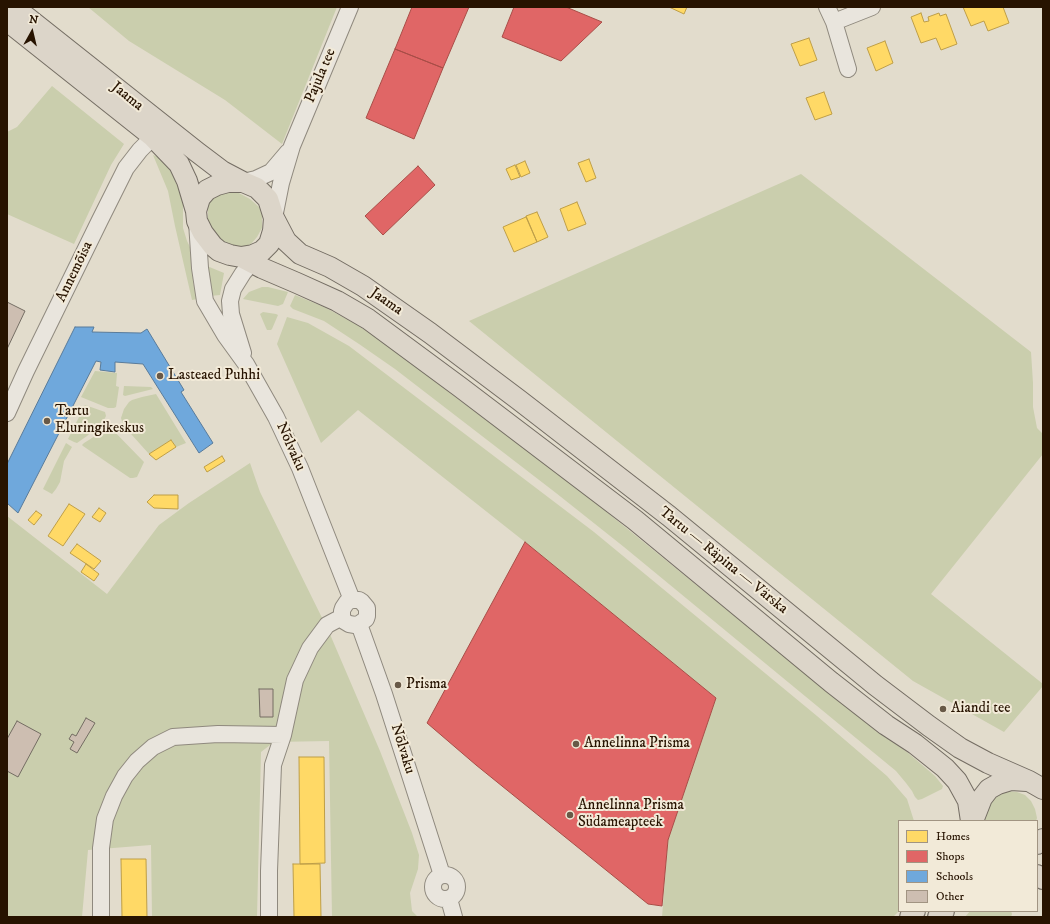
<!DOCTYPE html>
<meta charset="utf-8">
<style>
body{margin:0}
#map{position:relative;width:1050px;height:924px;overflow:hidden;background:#e2dccc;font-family:"IM FELL DW Pica",serif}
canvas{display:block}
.frame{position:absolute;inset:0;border:8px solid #271300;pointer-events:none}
.legend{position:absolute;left:898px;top:820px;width:140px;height:92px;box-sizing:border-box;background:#f2ead8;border:1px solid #a19482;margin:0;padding:5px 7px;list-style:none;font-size:12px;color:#271300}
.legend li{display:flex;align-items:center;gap:8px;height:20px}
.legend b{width:20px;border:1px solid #a19482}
.north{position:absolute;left:12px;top:12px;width:40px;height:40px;-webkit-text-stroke:3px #f2ead8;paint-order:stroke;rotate:8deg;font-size:11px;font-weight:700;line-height:16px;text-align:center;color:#271300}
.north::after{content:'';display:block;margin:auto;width:14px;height:18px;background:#271300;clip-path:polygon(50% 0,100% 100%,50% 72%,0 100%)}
</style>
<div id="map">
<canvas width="1050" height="924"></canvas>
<div class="frame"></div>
<ul class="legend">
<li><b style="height:11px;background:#ffd966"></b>Homes</li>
<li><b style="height:11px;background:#e06666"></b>Shops</li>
<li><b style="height:11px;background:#6fa8dc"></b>Schools</li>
<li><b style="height:11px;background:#cdbeb1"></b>Other</li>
</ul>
<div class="north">N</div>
</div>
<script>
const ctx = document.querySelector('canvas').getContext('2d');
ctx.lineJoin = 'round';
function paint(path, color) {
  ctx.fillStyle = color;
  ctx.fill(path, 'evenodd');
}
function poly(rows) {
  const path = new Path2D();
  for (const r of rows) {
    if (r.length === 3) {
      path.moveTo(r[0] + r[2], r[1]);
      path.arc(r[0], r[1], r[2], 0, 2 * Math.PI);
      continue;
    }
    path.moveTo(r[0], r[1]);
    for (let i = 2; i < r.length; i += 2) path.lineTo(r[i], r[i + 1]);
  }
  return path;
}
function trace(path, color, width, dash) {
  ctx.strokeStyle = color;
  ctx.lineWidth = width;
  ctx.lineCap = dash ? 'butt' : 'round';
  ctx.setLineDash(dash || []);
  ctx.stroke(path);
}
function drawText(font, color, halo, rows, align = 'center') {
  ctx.font = font + ' "IM FELL DW Pica",serif';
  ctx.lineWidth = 4;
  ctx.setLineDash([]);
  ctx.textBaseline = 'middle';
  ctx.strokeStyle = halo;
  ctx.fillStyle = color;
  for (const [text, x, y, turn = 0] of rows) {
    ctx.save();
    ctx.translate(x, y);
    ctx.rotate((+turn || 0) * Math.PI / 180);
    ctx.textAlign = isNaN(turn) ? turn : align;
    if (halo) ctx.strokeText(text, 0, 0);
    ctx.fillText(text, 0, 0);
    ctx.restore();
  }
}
paint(poly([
 [88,7,337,7,282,144,225,100,129,41],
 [52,86,124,144,111,165,74,244,7,214,7,132,17,127],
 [153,155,163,159,170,169,178,188,183,202,183,228,187,241,192,251,193,282,198,299,192,300,175,226,168,191],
 [801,174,1031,352,1033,383,1033,407,1037,428,1043,434,1043,454,931,594,1043,684,1043,686,1004,732,913,681,469,321],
 [227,190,237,192,250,199,259,207,262,214,262,228,257,237,251,244,238,249,223,245,208,225,208,203,210,197],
 [207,266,224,273,220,295,210,296],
 [262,287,268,287,288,292,283,304,278,306,243,299,249,292],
 [295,295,324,307,356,324,404,357,459,400,566,479,876,731,907,752,935,776,943,786,942,789,922,799,918,800,915,797,912,791,906,783,896,771,624,547,556,493,395,369,359,344,324,321,293,309,290,306],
 [263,312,276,314,278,315,272,329,271,330,267,330,266,328,260,314],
 [287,317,308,323,349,346,594,532,817,716,887,776,907,799,914,821,899,821,899,911,893,917,662,917,668,840,716,698,525,542,358,410,321,443,277,344],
 [95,371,117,373,116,386,119,387,118,394,116,407,114,408,108,408,81,397],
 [124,386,151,387,153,389,125,396,123,395],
 [156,394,186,443,176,447,171,440,149,454,123,425,121,418,124,409,129,402,132,400,142,397],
 [85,405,105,412,106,416,104,420,87,436,77,443,74,442,68,439],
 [107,424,144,462,137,477,133,478,130,478,83,446,82,445,84,443,92,438],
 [66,443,72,447,64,461,60,482,56,489,52,494,43,489],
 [250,463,260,492,329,632,380,751,412,833,419,855,418,869,410,893,412,911,418,917,332,917,329,741,274,742,261,752,257,917,152,917,151,845,88,850,82,917,7,917,7,516,107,594,159,525,189,503],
 [1008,791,1017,792,1025,795,1031,801,1035,809,1037,818,1036,821,984,821,984,813,992,798,1000,793],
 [970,911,1011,911,1012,914,1011,917,965,917]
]), '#cacead');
const homes = poly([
 [669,7,687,7,684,14,669,7],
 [963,7,1003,7,1009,23,988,31,984,21,971,26,963,7],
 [921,13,924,22,929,21,928,17,939,13,940,16,946,14,957,44,941,50,936,38,921,43,911,17,921,13],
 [809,38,817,60,800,66,791,44,809,38],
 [885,41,893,63,876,71,867,48,885,41],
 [824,92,832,114,815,120,806,98,824,92],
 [589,159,596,178,586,182,578,163,589,159],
 [525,161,530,173,521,177,516,165,525,161],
 [515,165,520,177,511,180,506,169,515,165],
 [577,202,586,224,568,231,560,209,577,202],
 [537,212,548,237,537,242,526,216,537,212],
 [526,217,537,242,514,252,503,227,526,217],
 [171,440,176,447,156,460,149,454,171,440],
 [222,456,225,461,207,472,204,467,222,456],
 [154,495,178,495,178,509,154,508,147,502,154,495],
 [69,504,85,514,63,546,48,536,69,504],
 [99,508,106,513,100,522,92,517,99,508],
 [36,511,42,515,34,525,28,520,36,511],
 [77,544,101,561,94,569,70,553,77,544],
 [86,564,99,574,94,581,81,572,86,564],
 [299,757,324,757,325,863,300,864,299,757],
 [121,859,146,859,147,917,122,917,121,859],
 [293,864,320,864,321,917,294,917,293,864]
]);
paint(homes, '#ffd966');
trace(homes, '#be9e47', 1);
const shops = poly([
 [412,7,469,7,443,68,395,49,412,7],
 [514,7,566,7,602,22,561,61,502,37,514,7],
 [395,49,443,68,414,139,366,118,395,49],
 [418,166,435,185,383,235,365,216,418,166],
 [525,542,716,698,668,840,662,906,648,904,476,765,427,723,525,542]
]);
paint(shops, '#e06666');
trace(shops, '#a84d47', 1);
const schools = poly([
 [75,327,94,327,92,332,141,333,147,329,184,390,181,392,213,443,199,453,143,364,115,362,115,372,100,370,101,362,96,361,18,513,7,503,7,464,75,327]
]);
paint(schools, '#6fa8dc');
trace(schools, '#597b9a', 1);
const building = poly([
 [7,302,25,311,7,349,7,302],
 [259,689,273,689,273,717,260,717,259,689],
 [86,718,95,723,77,753,70,749,74,742,69,739,72,734,76,736,86,718],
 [17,721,41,734,18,777,7,771,7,739,17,721]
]);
paint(building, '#cdbeb1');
trace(building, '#746d63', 1);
const minor = poly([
 [827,7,834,22],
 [848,69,834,22,872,7],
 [243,182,256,179,271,172,288,152],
 [274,218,281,183,292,146,350,7],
 [197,222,200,268,205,301,225,335,246,364,276,417,300,468,352,600],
 [243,353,231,314,230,301,233,289,243,273,258,255],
 [7,413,26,371,100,220,126,168,140,150,153,137],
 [352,600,359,600,362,602,367,608,367,616,366,619,359,624,355,625,349,624,344,621,342,617,342,611,343,608,347,602,352,600],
 [359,624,384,694,442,875],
 [445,887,12],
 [449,899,454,917],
 [101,917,101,848,105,819,114,796,125,776,137,761,153,747,173,737,218,734,283,735],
 [269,917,269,871,273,765,283,735,295,680,310,648,327,625,342,617]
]);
const major = poly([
 [14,7,197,152,222,171,243,182],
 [7,21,153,137,179,164,187,181,196,211,197,221,203,233,213,246,219,251,230,255,241,257,253,255,262,251,269,244,273,231,274,218,268,199,257,188,243,182,228,182,217,185,207,190,200,198,196,211],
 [274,218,286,241,300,254,330,267,363,286,430,333,519,400,669,516,875,685,929,726,960,748,988,763,1029,781,1043,789],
 [241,257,262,268,297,283,337,301,368,319,460,387,635,520,831,682,886,725,915,744,945,768,957,781,968,801,971,821],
 [973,821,982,798,989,789,998,784,1011,780,1027,781],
 [1037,844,1043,839],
 [1037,875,1043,879],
 [910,917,915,911],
 [938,917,944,911]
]);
trace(minor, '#8f897e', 18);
trace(major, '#746d63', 22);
trace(minor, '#e9e5dd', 16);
trace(major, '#dcd5c9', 20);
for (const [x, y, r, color] of [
 [160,376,4,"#685947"],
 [47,421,4,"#685947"],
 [398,685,4,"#685947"],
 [943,709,4,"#685947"],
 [576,744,4,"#685947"],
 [570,815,4,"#685947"]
]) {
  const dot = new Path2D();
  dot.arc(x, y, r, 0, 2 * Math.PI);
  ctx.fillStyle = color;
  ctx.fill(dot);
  trace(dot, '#f2ead8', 1.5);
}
drawText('15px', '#271300', '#f2ead8', [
 ["Pajula tee",321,76,-67],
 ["Jaama",127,97,39],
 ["Annemõisa",75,272,-64],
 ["Jaama",386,302,35],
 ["Nõlvaku",290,447,66],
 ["Tartu — Räpina — Värska",723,561,39],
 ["Nõlvaku",402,749,73]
]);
drawText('15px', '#271300', '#f2ead8', [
 ["Lasteaed Puhhi",168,376],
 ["Tartu",55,412],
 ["Eluringikeskus",55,429],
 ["Prisma",406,685],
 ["Aiandi tee",951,709],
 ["Annelinna Prisma",584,744],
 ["Annelinna Prisma",578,806],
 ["Südameapteek",578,823]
], 'left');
</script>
